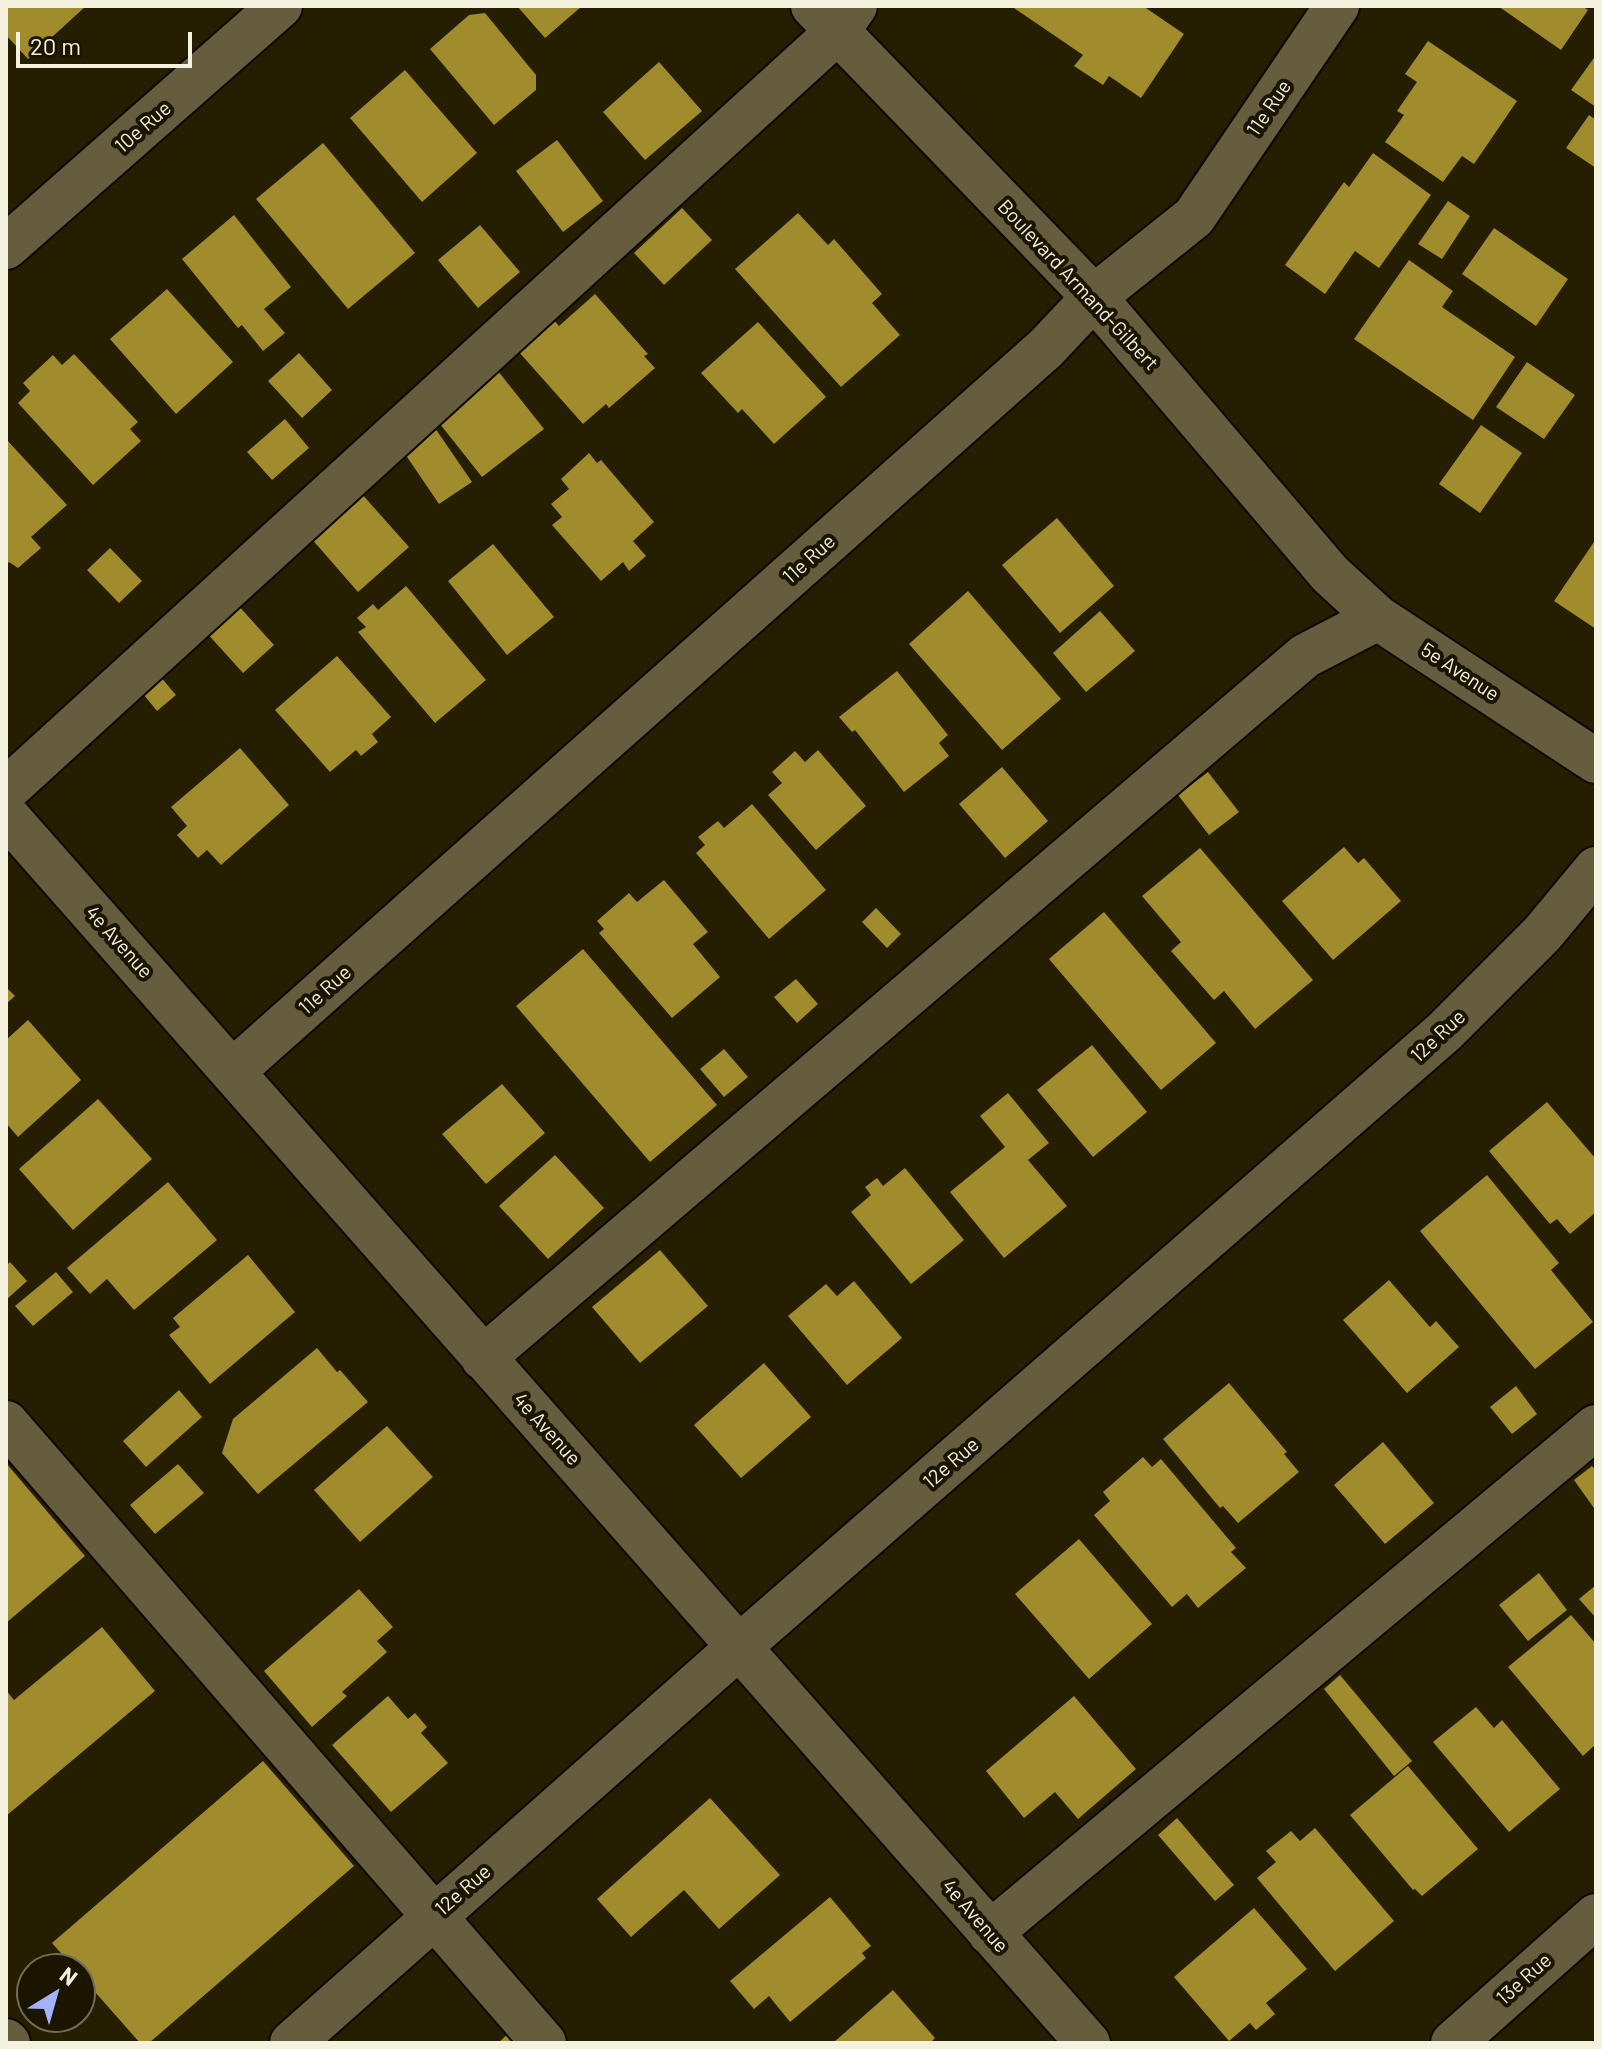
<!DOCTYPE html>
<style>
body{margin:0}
#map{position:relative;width:1602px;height:2049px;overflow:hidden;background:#251e01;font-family:Barlow,sans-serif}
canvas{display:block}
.frame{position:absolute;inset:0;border:8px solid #f4f1df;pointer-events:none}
.north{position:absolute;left:16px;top:1953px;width:80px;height:80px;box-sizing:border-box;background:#1b1500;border:2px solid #726d59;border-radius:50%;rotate:37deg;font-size:22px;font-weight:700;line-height:32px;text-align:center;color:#f4f1df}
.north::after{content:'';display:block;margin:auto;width:28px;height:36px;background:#a6b1fc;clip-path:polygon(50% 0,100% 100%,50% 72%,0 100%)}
.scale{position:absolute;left:16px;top:32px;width:176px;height:36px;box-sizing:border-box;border:4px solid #f4f1df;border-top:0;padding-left:10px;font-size:24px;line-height:28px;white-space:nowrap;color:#f4f1df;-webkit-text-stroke:6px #1b1500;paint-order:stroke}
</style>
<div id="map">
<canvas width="1602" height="2049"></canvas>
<div class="frame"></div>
<div class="north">N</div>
<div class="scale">20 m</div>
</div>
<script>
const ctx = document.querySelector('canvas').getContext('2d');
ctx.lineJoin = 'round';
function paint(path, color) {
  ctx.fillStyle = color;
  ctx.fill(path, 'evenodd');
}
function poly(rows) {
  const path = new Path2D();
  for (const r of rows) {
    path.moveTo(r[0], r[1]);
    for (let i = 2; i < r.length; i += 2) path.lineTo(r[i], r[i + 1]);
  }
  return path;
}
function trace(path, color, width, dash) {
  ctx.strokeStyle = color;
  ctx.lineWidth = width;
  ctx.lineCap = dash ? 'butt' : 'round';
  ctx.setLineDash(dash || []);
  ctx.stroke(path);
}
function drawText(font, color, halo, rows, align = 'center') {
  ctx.font = font + ' Barlow,sans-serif';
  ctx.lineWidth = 8;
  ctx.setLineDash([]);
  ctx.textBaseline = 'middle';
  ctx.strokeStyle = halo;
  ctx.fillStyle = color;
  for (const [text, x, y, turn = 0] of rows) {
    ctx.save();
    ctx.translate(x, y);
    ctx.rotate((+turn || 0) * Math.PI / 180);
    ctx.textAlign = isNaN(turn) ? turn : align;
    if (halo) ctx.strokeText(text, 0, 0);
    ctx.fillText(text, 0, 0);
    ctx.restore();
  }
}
paint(poly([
 [6,6,86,6,28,59,6,35],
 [517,6,582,6,545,38],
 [1011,6,1143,6,1184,34,1141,98,1109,76,1103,85,1074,66,1083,55],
 [1498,6,1582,6,1588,10,1561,50],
 [485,13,536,75,536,90,494,125,430,49,469,15],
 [1428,41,1517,101,1474,164,1462,156,1443,182,1385,142,1404,115,1397,111,1417,82,1405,74],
 [1596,55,1596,107,1571,90],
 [659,62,702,111,645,160,603,112],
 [405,70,477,153,422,202,350,118],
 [1589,115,1596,120,1596,168,1566,148],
 [557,140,603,201,563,232,516,171],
 [323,143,415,253,348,309,256,199],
 [1373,153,1431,195,1379,268,1355,251,1325,294,1285,265,1344,182,1349,187],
 [1448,201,1470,216,1442,259,1418,244],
 [682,208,712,240,664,285,634,253],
 [798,213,828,245,834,239,882,294,872,303,900,335,841,387,735,269],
 [234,215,291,287,264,309,285,333,263,351,242,325,238,328,182,259],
 [480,225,520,272,478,308,438,260],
 [1494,228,1568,279,1536,326,1462,274],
 [1409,260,1453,291,1442,307,1515,357,1473,420,1354,339],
 [167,289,233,362,176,414,110,339],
 [595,294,648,354,644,356,655,368,609,408,606,404,583,424,518,351,553,319,559,326],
 [758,322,826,397,774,444,742,409,738,413,701,373],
 [299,353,332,390,302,418,268,381],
 [74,354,138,422,130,429,141,441,93,485,18,403,30,391,23,383,53,355,62,365],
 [1527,362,1575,395,1544,439,1496,407],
 [498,371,544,429,482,477,436,419],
 [285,419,309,448,272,480,247,452],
 [1481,425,1522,453,1480,513,1439,484],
 [435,428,472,482,439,504,403,451],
 [6,439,67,505,31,537,41,548,18,568,9,562,6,565],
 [589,453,597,463,601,460,654,522,633,541,646,556,629,571,623,562,601,581,552,525,562,517,551,504,569,489,561,479],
 [361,493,409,547,358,592,310,537],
 [1057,518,1114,586,1060,633,1002,565],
 [1596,539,1596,629,1554,601],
 [493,544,554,617,507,655,448,581],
 [110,548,142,581,119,603,87,570],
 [406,586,486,680,435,723,358,632,366,627,357,618,373,604,378,610],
 [968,591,1061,699,1002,750,909,644],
 [236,603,274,645,243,673,205,631],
 [1100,611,1135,651,1086,692,1053,653],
 [337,656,391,717,372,734,378,742,361,756,356,750,330,772,275,710],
 [153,668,176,695,157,711,135,684],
 [897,671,948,735,939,743,949,756,904,792,855,730,852,732,839,717],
 [240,748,289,805,221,865,207,850,198,858,177,835,187,826,171,807],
 [818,750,866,806,816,850,768,795,782,783,772,772,795,751,805,762],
 [1002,767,1048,821,1005,858,959,804],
 [1208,772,1239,812,1209,835,1178,795],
 [752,804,826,890,769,939,696,853,705,845,698,837,718,821,724,828],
 [1344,847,1358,863,1364,858,1401,901,1333,960,1282,901],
 [1200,848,1313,980,1255,1029,1224,991,1214,1000,1171,951,1181,942,1142,896],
 [664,880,708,932,693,944,720,977,672,1018,599,933,604,929,597,921,629,893,637,902],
 [876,908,901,934,887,948,862,922],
 [1104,912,1216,1043,1161,1090,1049,959],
 [583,949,717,1105,650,1162,516,1006],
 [796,979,818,1004,797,1023,774,997],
 [6,987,15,996,6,1004],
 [28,1020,81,1080,18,1137,6,1123,6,1040],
 [1092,1045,1147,1112,1093,1157,1037,1090],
 [724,1049,748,1077,724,1097,700,1069],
 [502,1084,545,1133,486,1184,442,1134],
 [1008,1093,1049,1143,1028,1160,1067,1206,1004,1258,950,1192,1005,1147,980,1116],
 [98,1099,152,1159,73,1230,19,1169],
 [1547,1102,1596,1159,1596,1212,1570,1234,1557,1219,1550,1224,1489,1151],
 [555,1155,604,1208,548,1259,499,1206],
 [905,1168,964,1240,911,1284,851,1212,871,1195,865,1187,877,1178,883,1186],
 [1487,1175,1559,1263,1551,1270,1593,1322,1535,1369,1420,1231],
 [168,1182,217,1240,134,1310,107,1279,90,1294,67,1268],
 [660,1250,708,1306,640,1363,592,1307],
 [248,1255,295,1312,210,1384,169,1335,180,1327,173,1318],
 [10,1262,27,1281,6,1300,6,1266],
 [56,1272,73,1292,33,1326,15,1306],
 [1389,1280,1430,1327,1436,1321,1459,1347,1407,1393,1343,1320],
 [854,1281,902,1338,847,1385,788,1316,826,1284,837,1296],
 [317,1348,337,1372,340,1370,368,1402,258,1494,222,1453,233,1419],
 [764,1363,811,1417,741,1478,694,1425],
 [1229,1383,1287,1452,1284,1454,1299,1472,1238,1523,1223,1506,1220,1508,1163,1439],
 [1516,1386,1537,1414,1512,1434,1490,1407],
 [179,1390,202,1417,146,1467,123,1441],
 [387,1426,433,1477,360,1542,314,1490],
 [1383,1442,1434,1503,1385,1544,1334,1485],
 [1143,1457,1152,1467,1161,1459,1236,1548,1231,1552,1246,1568,1198,1608,1187,1594,1172,1607,1094,1515,1110,1501,1103,1492],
 [6,1463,85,1556,6,1623],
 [178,1464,204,1493,155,1534,130,1505],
 [1592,1466,1596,1471,1596,1511,1574,1480],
 [1079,1539,1152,1624,1089,1679,1015,1594],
 [1539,1573,1567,1610,1528,1641,1499,1605],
 [1596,1585,1596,1618,1579,1599],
 [359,1589,393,1627,377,1641,387,1652,342,1692,347,1696,312,1727,264,1671],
 [1571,1615,1596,1644,1596,1744,1583,1756,1508,1667],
 [102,1627,155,1691,6,1816,6,1690,14,1700],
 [1340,1675,1412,1761,1394,1776,1324,1689],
 [388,1696,408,1719,415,1713,427,1727,421,1733,448,1763,391,1812,332,1745],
 [1074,1696,1136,1769,1078,1819,1055,1792,1024,1818,986,1771],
 [1476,1707,1494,1728,1502,1720,1560,1789,1509,1832,1433,1742],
 [263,1761,354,1866,149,2043,140,2043,80,1975,80,1969,75,1969,52,1943],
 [1408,1766,1478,1849,1422,1896,1415,1889,1413,1890,1350,1815],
 [710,1798,780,1875,719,1929,684,1890,631,1937,597,1899],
 [1177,1818,1234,1885,1215,1901,1158,1835],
 [1315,1828,1394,1921,1335,1971,1257,1878,1276,1862,1266,1851,1291,1831,1300,1841],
 [830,1897,871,1946,862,1953,866,1958,790,2022,769,1996,754,2009,730,1981],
 [1254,1908,1307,1969,1266,2003,1275,2014,1256,2030,1250,2023,1229,2041,1174,1977],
 [893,1990,935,2038,930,2043,833,2043],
 [510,2032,519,2043,498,2043]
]), '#a08c2c');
const minor = poly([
 [813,6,1094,297,1330,574,1378,618,1596,761],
 [6,247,280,6],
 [6,790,836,33,855,6],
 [6,815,1088,2043],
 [233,1071,1046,348,1094,297,1194,217,1337,6],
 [483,1358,1305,656,1378,618],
 [6,1423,544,2043],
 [990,1933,1596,1427],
 [6,2041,8,2043],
 [292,2043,740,1646,1445,1031,1542,934,1596,869],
 [1453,2043,1596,1916]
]);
trace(minor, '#0e0800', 48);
trace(minor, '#655d3e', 44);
drawText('20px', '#f4f1df', '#1b1500', [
 ["11e Rue",1269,108,-56],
 ["10e Rue",143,127,-41],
 ["Boulevard Armand-Gilbert",1078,285,47],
 ["11e Rue",809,559,-42],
 ["5e Avenue",1460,672,33],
 ["4e Avenue",119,942,48],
 ["11e Rue",325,990,-42],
 ["12e Rue",1438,1036,-43],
 ["4e Avenue",547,1429,48],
 ["12e Rue",951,1463,-41],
 ["12e Rue",463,1890,-41],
 ["4e Avenue",975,1916,49],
 ["13e Rue",1524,1979,-42]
]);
</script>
